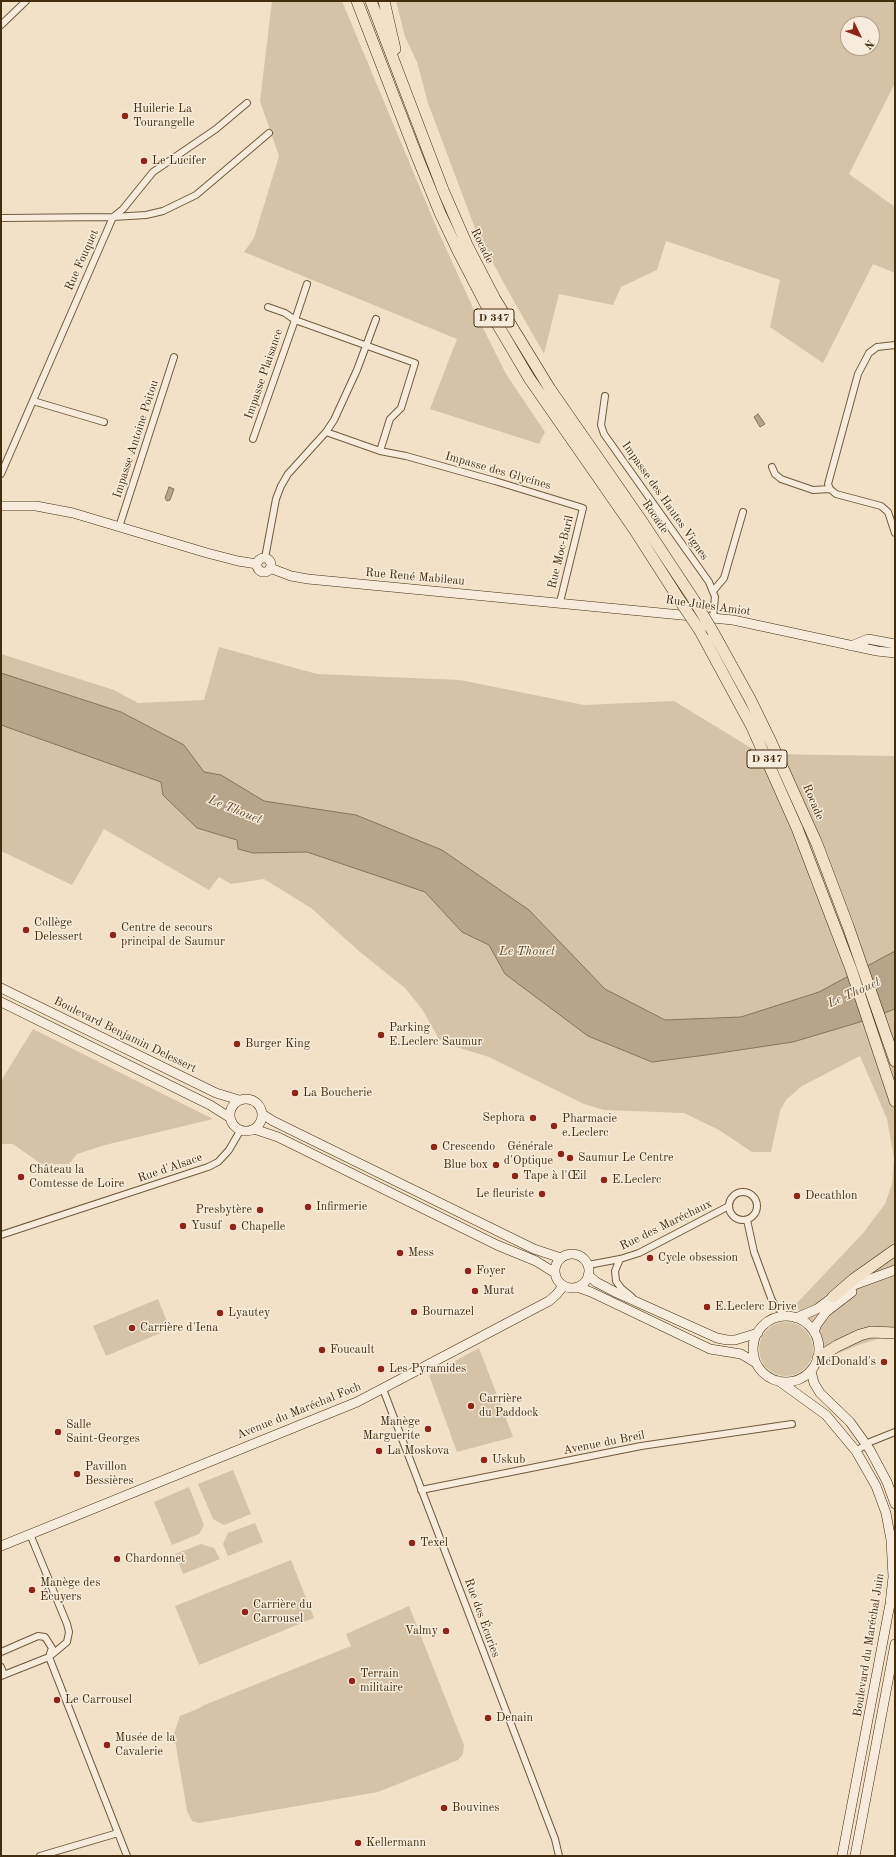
<!DOCTYPE html>
<meta charset="utf-8">
<style>
body{margin:0}
#map{position:relative;width:896px;height:1857px;overflow:hidden;background:#f3e1c7;font-family:"Old Standard TT",serif}
canvas{display:block}
.frame{position:absolute;inset:0;border:2px solid #442d0d;pointer-events:none}
.north{position:absolute;left:840px;top:16px;width:40px;height:40px;box-sizing:border-box;background:#f7ecdb;border:1px solid #afa089;border-radius:50%;rotate:133deg;font-size:11px;font-weight:700;line-height:16px;text-align:center;color:#442d0d}
.north::after{content:'';display:block;margin:auto;width:14px;height:18px;background:#8f2418;clip-path:polygon(50% 0,100% 100%,50% 72%,0 100%)}
</style>
<div id="map">
<canvas width="896" height="1857"></canvas>
<div class="frame"></div>
<div class="north">N</div>
</div>
<script>
const ctx = document.querySelector('canvas').getContext('2d');
ctx.lineJoin = 'round';
function paint(path, color) {
  ctx.fillStyle = color;
  ctx.fill(path, 'evenodd');
}
function poly(rows) {
  const path = new Path2D();
  for (const r of rows) {
    if (r.length === 3) {
      path.moveTo(r[0] + r[2], r[1]);
      path.arc(r[0], r[1], r[2], 0, 2 * Math.PI);
      continue;
    }
    path.moveTo(r[0], r[1]);
    for (let i = 2; i < r.length; i += 2) path.lineTo(r[i], r[i + 1]);
  }
  return path;
}
function trace(path, color, width, dash) {
  ctx.strokeStyle = color;
  ctx.lineWidth = width;
  ctx.lineCap = dash ? 'butt' : 'round';
  ctx.setLineDash(dash || []);
  ctx.stroke(path);
}
function drawText(font, color, halo, rows, align = 'center') {
  ctx.font = font + ' "Old Standard TT",serif';
  ctx.lineWidth = 3;
  ctx.setLineDash([]);
  ctx.textBaseline = 'middle';
  ctx.strokeStyle = halo;
  ctx.fillStyle = color;
  for (const [text, x, y, turn = 0] of rows) {
    ctx.save();
    ctx.translate(x, y);
    ctx.rotate((+turn || 0) * Math.PI / 180);
    ctx.textAlign = isNaN(turn) ? turn : align;
    if (halo) ctx.strokeText(text, 0, 0);
    ctx.fillText(text, 0, 0);
    ctx.restore();
  }
}
paint(poly([
 [272,1,342,1,435,224,473,308,506,374,545,432,539,444,430,409,457,339,244,252,254,238,279,156,260,101],
 [396,1,895,1,895,83,849,174,895,207,895,273,873,264,823,363,770,327,780,280,666,241,657,270,621,287,613,305,559,294,544,354,507,289,476,231,428,103,417,62,405,37],
 [848,24,872,24,872,48,848,48],
 [219,647,317,674,460,680,584,705,674,701,761,754,895,756,895,1338,884,1337,858,1345,834,1355,824,1347,798,1309,797,1303,864,1232,885,1204,892,1184,894,1158,887,1119,860,1056,802,1086,786,1100,780,1111,771,1152,752,1152,719,1130,684,1113,604,1110,584,1104,489,1057,447,1044,439,1039,422,1009,405,988,360,952,311,908,264,879,231,884,219,877,209,890,104,829,72,885,1,851,1,654,114,690,138,703,204,700],
 [33,1029,213,1119,105,1145,77,1154,69,1164,41,1164,13,1144,1,1144,1,1081],
 [158,1299,170,1329,106,1356,93,1326],
 [786,1349,27],
 [479,1348,513,1437,457,1452,429,1375],
 [233,1470,251,1514,224,1525,213,1519,198,1484],
 [189,1487,204,1525,199,1534,172,1545,154,1502],
 [255,1523,263,1542,228,1556,223,1544,228,1533],
 [201,1544,214,1548,220,1559,183,1574,175,1554],
 [291,1560,314,1618,199,1665,175,1606],
 [409,1606,464,1745,463,1754,458,1760,378,1792,199,1823,192,1821,187,1811,174,1734,180,1716,202,1707,202,1706,351,1646,346,1634]
]), '#d5c2a7');
const water = poly([
 [758,414,765,424,760,427,754,417,758,414],
 [169,487,174,489,170,500,167,501,165,498,169,487],
 [1,673,121,712,184,745,204,772,221,775,264,801,356,815,442,850,529,910,605,989,665,1020,741,1017,819,992,895,951,895,1009,860,1022,793,1042,706,1055,652,1062,588,1036,505,974,489,945,462,932,425,892,307,852,253,853,238,849,237,840,197,828,163,795,161,782,1,725,1,673]
]);
paint(water, '#b8a488');
trace(water, '#8a7457', 1);
const street = poly([
 [1,25,26,1],
 [1,218,113,217,146,215,163,211,196,195,269,133],
 [268,307,285,313,295,320,307,284],
 [895,345,877,347,869,353,858,374,828,484,830,489,836,494,881,506,888,512,895,533],
 [605,396,601,425,604,434,709,582,715,597,713,618],
 [33,401,104,422],
 [326,432,380,451,406,456,495,481,583,508,560,602],
 [253,439,295,320,415,363,401,408,390,419,380,451],
 [772,467,775,474,781,479,813,490,830,489],
 [1,474,113,217,123,209,153,172,216,129,247,103],
 [119,527,174,357],
 [265,558,276,499,281,486,288,474,326,432,334,420,357,370,376,319],
 [714,590,724,578,743,512],
 [743,1206,14],
 [747,1220,754,1252,771,1298,774,1304,787,1317],
 [1,1235,208,1167,218,1162,229,1150,240,1131],
 [620,1259,615,1271,616,1281,621,1288,632,1297],
 [588,1265,620,1259,639,1253,729,1206],
 [383,1389,555,1839,559,1856],
 [856,1451,870,1442,895,1432],
 [421,1490,641,1446,792,1424],
 [1,1652,38,1636,45,1637,52,1648,49,1657],
 [49,1657,127,1856],
 [1,1667,4,1675],
 [1,1676,49,1657,67,1642,69,1632,67,1624,30,1534],
 [40,1856,118,1833]
]);
const secondary = poly([
 [1,506,36,506,73,513,207,553,238,561,257,564],
 [264,565,7],
 [270,568,291,576,308,579,733,620,877,651,895,653],
 [851,646,868,639,895,644],
 [1,988,216,1093,239,1100],
 [1,1002,210,1105,229,1117],
 [246,1115,16],
 [262,1114,273,1121,534,1249,561,1258],
 [254,1129,278,1137,497,1245,536,1261,555,1273],
 [572,1271,17],
 [588,1275,596,1282,617,1293,717,1338,727,1340,735,1340,758,1333],
 [577,1287,591,1292,710,1349,741,1354,756,1363],
 [786,1349,33],
 [796,1318,817,1309,833,1297,854,1285,895,1270],
 [814,1332,817,1324,826,1312,852,1292],
 [811,1371,814,1383,820,1393,850,1422,870,1450,887,1482,895,1504],
 [779,1381,826,1415,856,1451,876,1486,886,1513,891,1540,893,1577,890,1604,842,1856],
 [1,1546,357,1402,549,1301,557,1294,563,1286],
 [855,1856,895,1644]
]);
const highway = poly([
 [357,1,416,154,440,213,458,251,486,305,529,378,634,529,684,607],
 [371,1,443,190,467,245,495,299,550,389,643,523,694,600],
 [384,1,395,49],
 [700,631,752,727,797,828,851,969,895,1101],
 [713,632,750,699,771,742,817,844,848,926,895,1061],
 [833,1297,854,1279,895,1250],
 [818,1358,837,1346,860,1335,871,1332,895,1333]
]);
trace(street, '#705a3c', 8);
trace(secondary, '#442d0d', 10);
trace(highway, '#442d0d', 12);
trace(street, '#f7ecdb', 6);
trace(secondary, '#f7ecdb', 9);
trace(highway, '#f3e1c7', 11);
const highwayBridge = poly([
 [694,600,713,632],
 [684,607,700,631]
]);
trace(highwayBridge, '#442d0d', 12, []);
trace(highwayBridge, '#f3e1c7', 11);
for (const [x, y, r, color] of [
 [125,116,4,"#8f2418"],
 [144,161,4,"#8f2418"],
 [26,930,4,"#8f2418"],
 [113,935,4,"#8f2418"],
 [381,1035,4,"#8f2418"],
 [237,1044,4,"#8f2418"],
 [295,1093,4,"#8f2418"],
 [533,1118,4,"#8f2418"],
 [554,1126,4,"#8f2418"],
 [434,1147,4,"#8f2418"],
 [561,1154,4,"#8f2418"],
 [570,1158,4,"#8f2418"],
 [496,1165,4,"#8f2418"],
 [515,1176,4,"#8f2418"],
 [21,1177,4,"#8f2418"],
 [604,1180,4,"#8f2418"],
 [542,1194,4,"#8f2418"],
 [797,1196,4,"#8f2418"],
 [308,1207,4,"#8f2418"],
 [260,1210,4,"#8f2418"],
 [183,1226,4,"#8f2418"],
 [233,1227,4,"#8f2418"],
 [400,1253,4,"#8f2418"],
 [650,1258,4,"#8f2418"],
 [468,1271,4,"#8f2418"],
 [475,1291,4,"#8f2418"],
 [707,1307,4,"#8f2418"],
 [414,1312,4,"#8f2418"],
 [220,1313,4,"#8f2418"],
 [132,1328,4,"#8f2418"],
 [322,1350,4,"#8f2418"],
 [884,1362,4,"#8f2418"],
 [381,1369,4,"#8f2418"],
 [471,1406,4,"#8f2418"],
 [428,1429,4,"#8f2418"],
 [58,1432,4,"#8f2418"],
 [379,1451,4,"#8f2418"],
 [484,1460,4,"#8f2418"],
 [77,1474,4,"#8f2418"],
 [412,1543,4,"#8f2418"],
 [117,1559,4,"#8f2418"],
 [32,1590,4,"#8f2418"],
 [245,1612,4,"#8f2418"],
 [446,1631,4,"#8f2418"],
 [352,1681,4,"#8f2418"],
 [57,1700,4,"#8f2418"],
 [488,1718,4,"#8f2418"],
 [107,1745,4,"#8f2418"],
 [444,1808,4,"#8f2418"],
 [358,1843,4,"#8f2418"]
]) {
  const dot = new Path2D();
  dot.arc(x, y, r, 0, 2 * Math.PI);
  ctx.fillStyle = color;
  ctx.fill(dot);
  trace(dot, '#f7ecdb', 1.5);
}
for (const [x, y, w] of [
 [494,318,40],
 [767,759,40]
]) {
  const box = new Path2D();
  box.roundRect(x - w / 2, y - 9, w, 18, 3);
  ctx.fillStyle = '#f7ecdb';
  ctx.fill(box);
  trace(box, '#442d0d', 1);
}
drawText('bold 11px', '#442d0d', null, [
 ["D 347",494,318],
 ["D 347",767,759]
]);
drawText('12px', '#442d0d', '#f7ecdb', [
 ["Huilerie La",133,109],
 ["Tourangelle",133,123],
 ["Le Lucifer",152,161],
 ["Collège",34,923],
 ["Delessert",34,937],
 ["Centre de secours",121,928],
 ["principal de Saumur",121,942],
 ["Parking",389,1028],
 ["E.Leclerc Saumur",389,1042],
 ["Burger King",245,1044],
 ["La Boucherie",303,1093],
 ["Sephora",525,1118,"right"],
 ["Pharmacie",562,1119],
 ["e.Leclerc",562,1133],
 ["Crescendo",442,1147],
 ["Générale",553,1147,"right"],
 ["d'Optique",553,1161,"right"],
 ["Saumur Le Centre",578,1158],
 ["Blue box",488,1165,"right"],
 ["Château la",29,1170],
 ["Comtesse de Loire",29,1184],
 ["Tape à l'Œil",523,1176],
 ["E.Leclerc",612,1180],
 ["Le fleuriste",534,1194,"right"],
 ["Decathlon",805,1196],
 ["Infirmerie",316,1207],
 ["Presbytère",252,1210,"right"],
 ["Yusuf",191,1226],
 ["Chapelle",241,1227],
 ["Mess",408,1253],
 ["Cycle obsession",658,1258],
 ["Foyer",476,1271],
 ["Murat",483,1291],
 ["E.Leclerc Drive",715,1307],
 ["Bournazel",422,1312],
 ["Lyautey",228,1313],
 ["Carrière d'Iena",140,1328],
 ["Foucault",330,1350],
 ["McDonald's",876,1362,"right"],
 ["Les Pyramides",389,1369],
 ["Carrière",479,1399],
 ["du Paddock",479,1413],
 ["Manège",420,1422,"right"],
 ["Marguerite",420,1436,"right"],
 ["Salle",66,1425],
 ["Saint-Georges",66,1439],
 ["La Moskova",387,1451],
 ["Uskub",492,1460],
 ["Pavillon",85,1467],
 ["Bessières",85,1481],
 ["Texel",420,1543],
 ["Chardonnet",125,1559],
 ["Manège des",40,1583],
 ["Écuyers",40,1597],
 ["Carrière du",253,1605],
 ["Carrousel",253,1619],
 ["Valmy",438,1631,"right"],
 ["Terrain",360,1674],
 ["militaire",360,1688],
 ["Le Carrousel",65,1700],
 ["Denain",496,1718],
 ["Musée de la",115,1738],
 ["Cavalerie",115,1752],
 ["Bouvines",452,1808],
 ["Kellermann",366,1843]
], 'left');
drawText('12px', '#442d0d', '#f7ecdb', [
 ["Rocade",482,246,64],
 ["Rue Fouquet",82,260,-66],
 ["Impasse Plaisance",264,374,-71],
 ["Impasse Antoine Poitou",136,439,-72],
 ["Impasse des Glycines",498,471,16],
 ["Impasse des Hautes Vignes",665,501,55],
 ["Rocade",655,517,56],
 ["Rue Moc-Baril",561,552,-76],
 ["Rue René Mabileau",415,577,5],
 ["Rue Jules Amiot",708,606,8],
 ["Rocade",813,802,67],
 ["Boulevard Benjamin Delessert",125,1035,26],
 ["Rue d'Alsace",170,1168,-19],
 ["Rue des Maréchaux",666,1225,-26],
 ["Avenue du Maréchal Foch",299,1411,-22],
 ["Avenue du Breil",604,1443,-11],
 ["Rue des Écuries",482,1618,70],
 ["Boulevard du Maréchal Juin",869,1645,-81]
]);
drawText('italic 13px', '#614b2c', '#f7ecdb', [
 ["Le Thouet",235,810,22],
 ["Le Thouet",527,952],
 ["Le Thouet",854,993,-24]
]);
</script>
